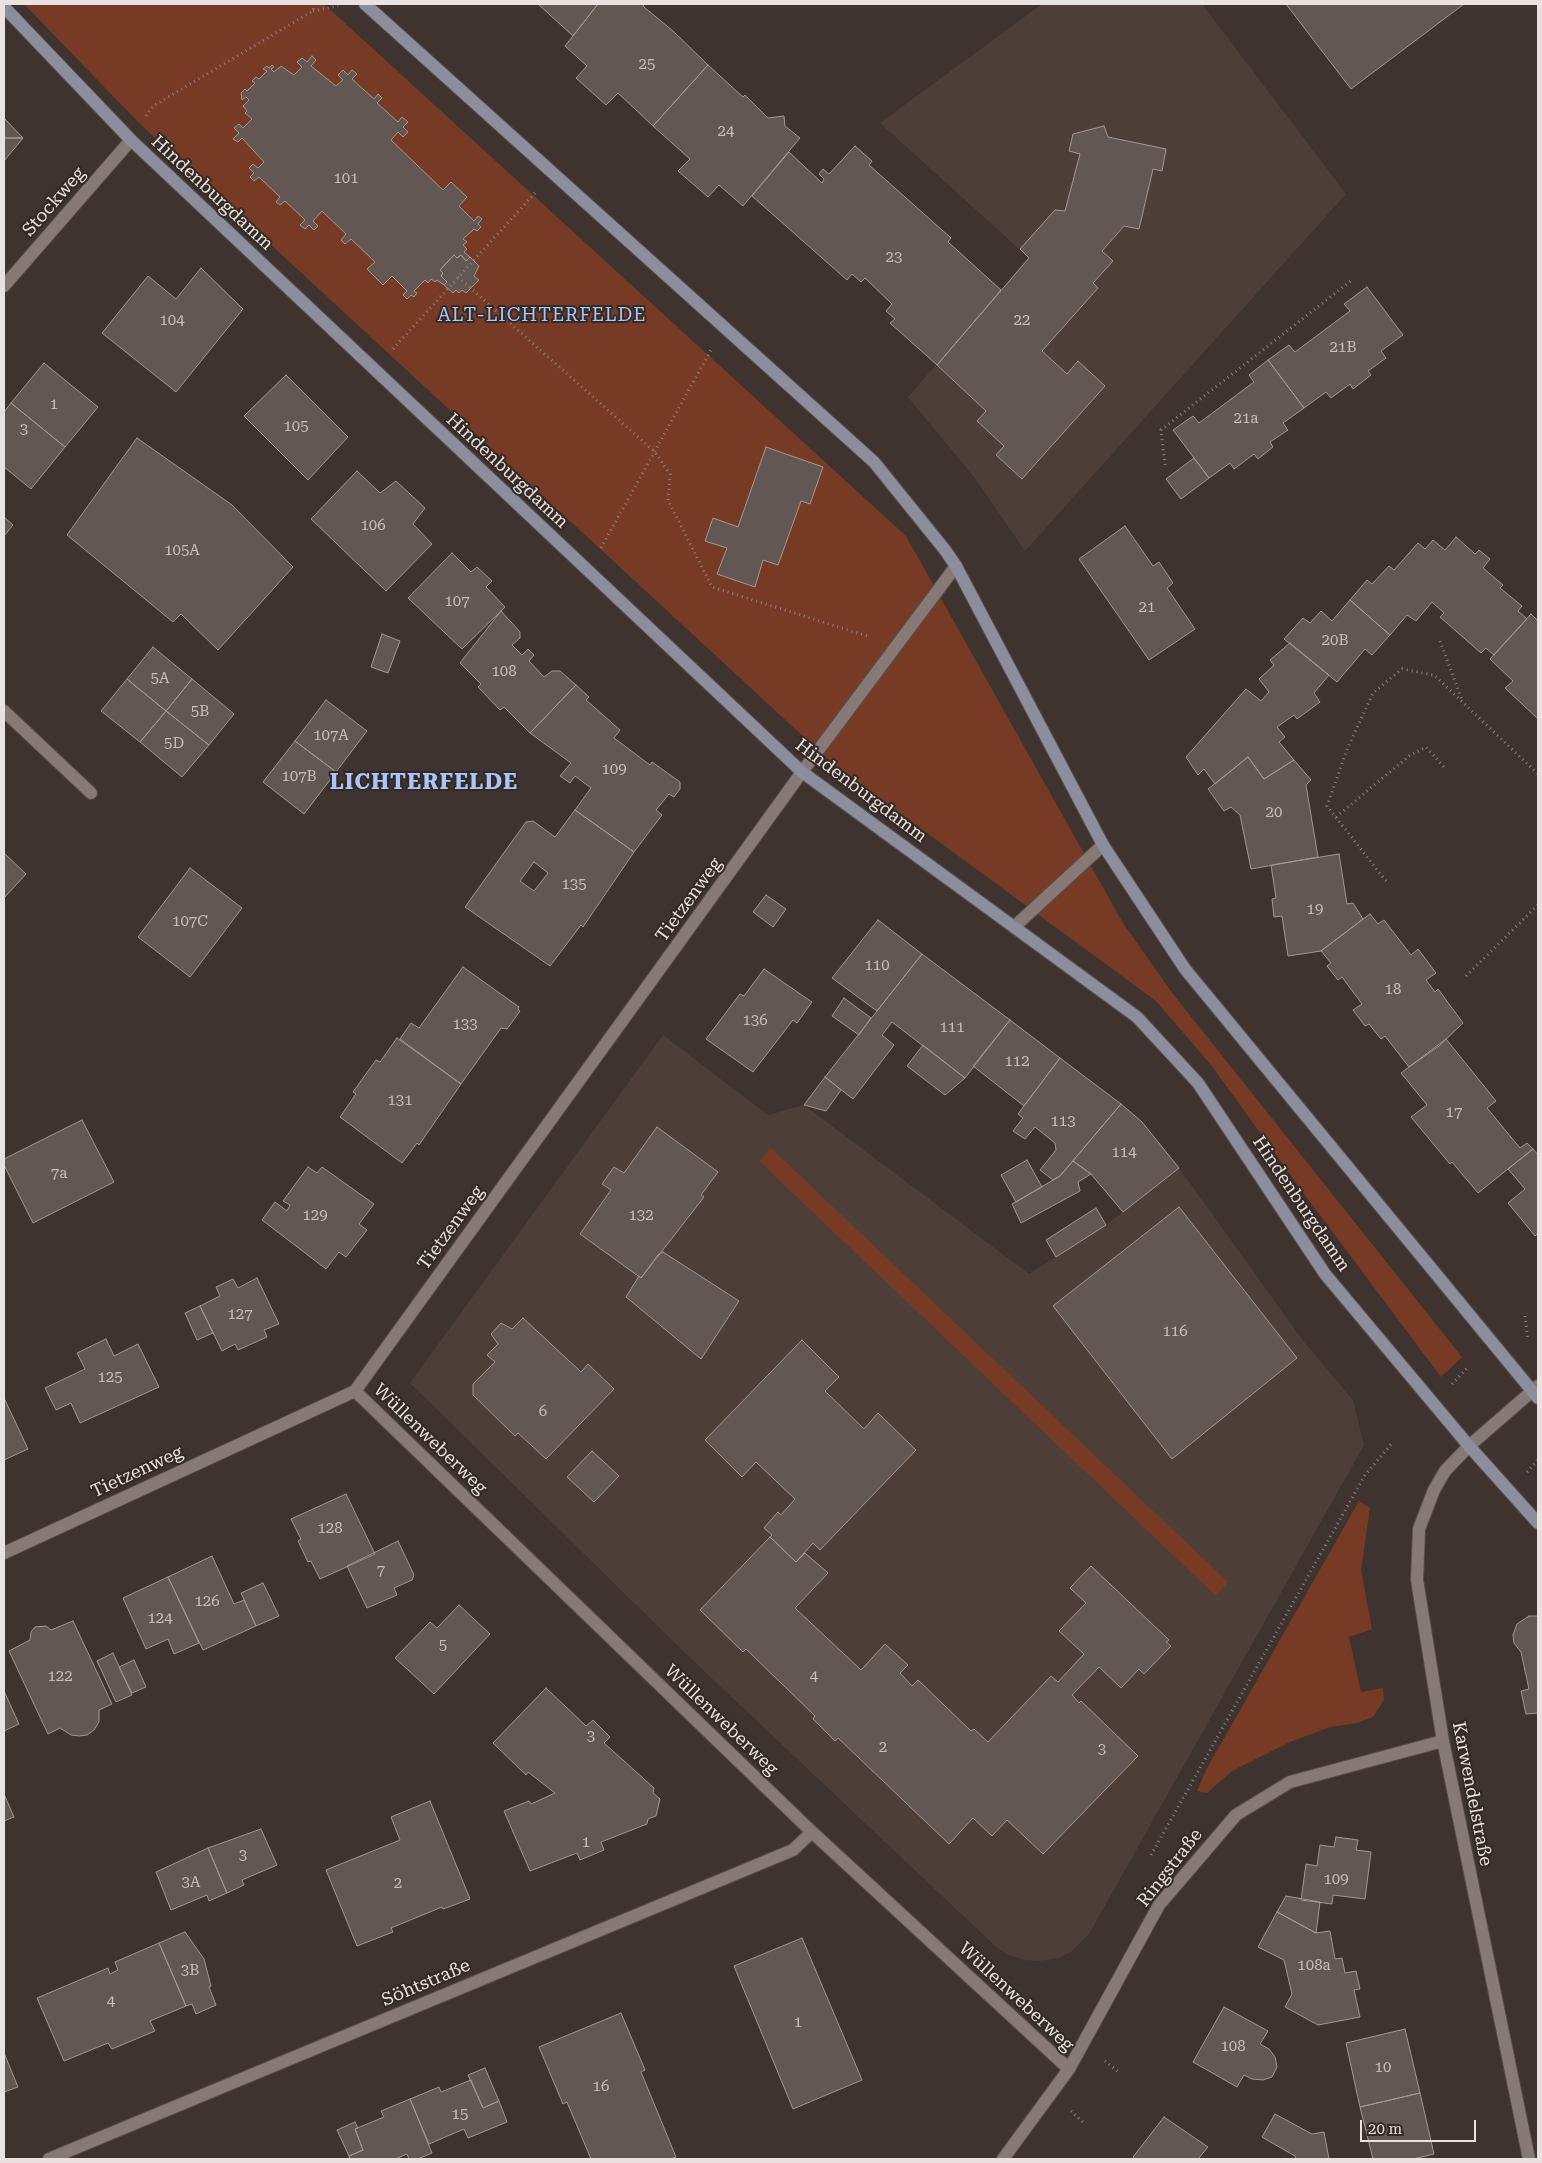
<!DOCTYPE html>
<meta charset="utf-8">
<style>
body{margin:0}
#map{position:relative;width:1542px;height:2163px;overflow:hidden;background:#3e332f;font-family:"Roboto Serif",serif}
canvas{display:block}
.frame{position:absolute;inset:0;border:5px solid #e9e2e0;pointer-events:none}
.scale{position:absolute;left:1360px;top:2120px;width:116px;height:22px;box-sizing:border-box;border:2px solid #e9e2e0;border-top:0;padding-left:6px;font-size:15px;line-height:18px;white-space:nowrap;color:#e9e2e0;-webkit-text-stroke:4px #332925;paint-order:stroke}
</style>
<div id="map">
<canvas width="1542" height="2163"></canvas>
<div class="frame"></div>
<div class="scale">20 m</div>
</div>
<script>
const ctx = document.querySelector('canvas').getContext('2d');
ctx.lineJoin = 'round';
function paint(path, color) {
  ctx.fillStyle = color;
  ctx.fill(path, 'evenodd');
}
function poly(rows) {
  const path = new Path2D();
  for (const r of rows) {
    path.moveTo(r[0], r[1]);
    for (let i = 2; i < r.length; i += 2) path.lineTo(r[i], r[i + 1]);
  }
  return path;
}
function trace(path, color, width, dash) {
  ctx.strokeStyle = color;
  ctx.lineWidth = width;
  ctx.lineCap = dash ? 'butt' : 'round';
  ctx.setLineDash(dash || []);
  ctx.stroke(path);
}
function drawText(font, color, halo, rows, align = 'center') {
  ctx.font = font + ' "Roboto Serif",serif';
  ctx.lineWidth = 4;
  ctx.setLineDash([]);
  ctx.textBaseline = 'middle';
  ctx.strokeStyle = halo;
  ctx.fillStyle = color;
  for (const [text, x, y, turn = 0] of rows) {
    ctx.save();
    ctx.translate(x, y);
    ctx.rotate((+turn || 0) * Math.PI / 180);
    ctx.textAlign = isNaN(turn) ? turn : align;
    if (halo) ctx.strokeText(text, 0, 0);
    ctx.fillText(text, 0, 0);
    ctx.restore();
  }
}
paint(poly([
 [1042,4,1202,4,1346,194,1025,551,974,477,908,397,1029,258,880,123],
 [663,1035,768,1115,804,1105,1029,1274,1106,1225,1179,1168,1304,1342,1353,1400,1364,1445,1089,1934,1072,1951,1059,1958,1038,1961,1025,1960,1006,1954,994,1945,685,1653,410,1383]
]), '#4e3e38');
paint(poly([
 [24,4,324,4,906,536,1123,923,1173,994,1462,1357,1441,1377,1305,1195,1211,1065,1156,1001,833,764,138,122],
 [771,1148,1228,1582,1216,1596,759,1161],
 [1359,1501,1370,1508,1361,1570,1372,1629,1349,1637,1361,1692,1383,1688,1384,1700,1373,1717,1357,1723,1330,1727,1290,1742,1232,1771,1207,1793,1197,1791,1207,1768]
]), '#773a25');
const building = poly([
 [538,4,598,4,573,36,538,4],
 [598,4,643,4,644,7,673,31,708,65,653,126,618,93,606,105,576,78,587,66,565,46,598,4],
 [1286,4,1464,4,1351,89,1286,4],
 [312,56,316,60,311,66,336,86,343,80,338,75,343,70,348,75,352,70,357,74,352,79,374,99,378,94,382,98,377,103,398,122,402,117,408,122,403,127,408,132,403,137,398,132,391,140,443,190,451,182,467,197,459,206,474,221,478,216,482,219,478,224,481,227,477,231,474,229,463,239,467,242,463,245,467,249,464,252,470,257,466,261,461,255,457,258,454,255,440,270,443,273,441,276,447,282,444,285,437,280,435,282,431,279,428,283,425,280,414,291,417,293,414,297,411,295,407,299,403,295,407,291,392,276,383,285,367,269,375,262,351,239,345,244,341,240,346,234,322,211,313,221,318,226,314,230,309,225,305,229,300,225,305,220,285,201,280,205,276,202,280,197,259,177,254,181,250,177,254,173,249,168,253,164,258,168,264,162,242,138,238,142,233,139,239,133,234,128,239,124,243,128,252,119,245,113,247,111,243,106,249,100,246,97,242,100,241,93,245,89,247,91,255,83,252,81,256,77,259,79,267,71,263,69,267,66,269,68,272,65,274,67,271,69,274,72,281,66,294,75,302,67,297,62,302,58,307,62,312,56],
 [708,65,743,97,745,95,768,118,784,116,785,126,800,138,743,206,719,185,708,197,678,171,690,159,653,126,708,65],
 [4,118,23,138,4,138,4,118],
 [1104,126,1108,137,1166,149,1162,171,1153,169,1139,229,1124,226,1102,251,1113,261,1093,283,1098,288,1042,351,1067,374,1078,361,1105,386,1022,479,996,455,1004,446,977,421,986,411,937,365,1029,258,1020,249,1055,210,1065,211,1080,154,1069,151,1073,134,1104,126],
 [4,138,23,138,4,161,4,138],
 [855,146,872,161,869,165,951,238,948,242,1001,290,937,365,890,323,895,319,886,311,892,304,865,278,861,282,852,274,847,280,752,196,789,152,822,183,824,179,819,174,823,169,829,174,855,146],
 [454,255,457,258,461,255,466,261,470,257,479,266,474,276,479,280,466,293,462,290,459,293,456,290,453,293,444,285,447,282,441,276,443,273,440,270,454,255],
 [201,268,243,309,176,392,102,333,148,276,176,299,201,268],
 [1367,287,1403,335,1381,351,1386,358,1368,371,1371,375,1353,389,1350,384,1331,398,1326,392,1304,408,1268,360,1289,345,1295,352,1350,311,1344,304,1367,287],
 [1268,360,1304,408,1283,423,1288,430,1270,442,1273,447,1258,459,1254,454,1234,469,1230,463,1209,478,1173,430,1193,416,1199,423,1254,382,1249,375,1268,360],
 [44,363,98,407,65,447,11,403,44,363],
 [286,375,348,437,308,480,244,416,286,375],
 [11,403,65,447,31,489,4,467,4,412,11,403],
 [137,438,232,505,293,567,218,650,181,614,173,622,67,535,137,438],
 [766,447,823,467,810,504,801,501,778,565,763,560,755,587,717,574,727,548,705,541,713,518,738,527,766,447],
 [1194,458,1209,478,1181,499,1166,479,1194,458],
 [357,471,380,493,396,481,425,508,413,524,432,544,386,591,311,519,357,471],
 [4,517,13,525,4,536,4,517],
 [1125,526,1153,566,1159,562,1173,583,1167,588,1195,629,1149,660,1079,559,1125,526],
 [1456,537,1475,554,1479,550,1490,559,1483,568,1503,585,1500,588,1522,606,1518,611,1527,619,1494,655,1486,648,1481,653,1440,617,1444,613,1432,602,1416,621,1407,615,1390,635,1350,600,1367,580,1372,584,1389,566,1394,570,1418,543,1425,549,1433,540,1445,550,1456,537],
 [452,553,471,572,477,567,492,581,486,587,505,607,462,649,408,598,452,553],
 [1350,600,1390,635,1372,655,1365,649,1337,682,1284,639,1303,618,1310,623,1321,611,1332,621,1350,600],
 [501,611,520,632,520,638,512,645,522,655,528,649,534,655,529,661,544,677,552,671,560,671,576,685,530,733,504,707,500,710,478,687,481,684,460,663,501,611],
 [1531,614,1538,621,1538,719,1505,688,1513,681,1490,659,1531,614],
 [382,634,400,641,388,673,371,667,382,634],
 [1290,643,1329,675,1314,693,1320,702,1297,719,1294,715,1277,727,1285,737,1279,742,1294,760,1264,779,1248,757,1215,784,1204,769,1198,775,1186,757,1246,689,1261,701,1269,692,1259,679,1274,665,1270,660,1290,643],
 [153,647,192,679,166,711,127,679,153,647],
 [127,679,166,711,140,742,101,711,127,679],
 [192,679,234,714,209,745,166,711,192,679],
 [576,685,589,697,586,700,620,730,614,738,650,765,652,762,680,782,680,789,674,797,669,794,656,810,662,815,634,852,575,810,591,788,575,776,570,783,560,776,571,763,530,733,576,685],
 [326,700,367,731,336,772,295,741,326,700],
 [166,711,209,745,182,777,140,742,166,711],
 [295,741,336,772,304,814,263,782,295,741],
 [1248,757,1264,779,1294,760,1311,780,1306,785,1318,857,1251,869,1240,815,1231,807,1224,811,1208,789,1248,757],
 [575,810,634,852,583,927,581,925,550,966,465,907,526,822,533,821,555,837,575,810],
 [534,862,548,873,534,891,520,881,534,862],
 [4,853,26,874,4,898,4,853],
 [1339,854,1347,904,1353,903,1363,919,1321,951,1288,956,1282,916,1274,917,1272,899,1276,898,1271,865,1339,854],
 [190,868,242,908,190,977,138,937,190,868],
 [766,895,786,909,773,927,753,912,766,895],
 [1370,914,1378,924,1384,920,1411,955,1418,949,1436,973,1426,980,1435,992,1438,989,1463,1023,1439,1046,1409,1067,1385,1036,1381,1039,1369,1024,1365,1026,1353,1010,1362,1004,1342,977,1338,980,1327,966,1331,963,1321,951,1370,914],
 [878,920,922,954,877,1011,832,978,878,920],
 [922,954,1010,1020,965,1078,892,1022,882,1035,894,1045,853,1099,825,1077,922,954],
 [463,967,519,1007,518,1009,520,1011,507,1029,501,1028,461,1084,400,1039,411,1023,419,1028,463,967],
 [764,969,812,1002,797,1023,793,1020,753,1072,706,1039,740,994,744,996,764,969],
 [844,998,871,1018,859,1035,832,1016,844,998],
 [1010,1020,1060,1058,1024,1106,973,1066,1010,1020],
 [397,1038,461,1084,419,1145,417,1143,402,1163,340,1117,356,1094,353,1092,376,1060,380,1062,397,1038],
 [1446,1039,1496,1101,1487,1108,1520,1148,1527,1143,1533,1149,1478,1193,1452,1162,1450,1164,1411,1117,1427,1105,1401,1073,1446,1039],
 [923,1045,965,1078,945,1095,907,1066,923,1045],
 [1060,1058,1121,1104,1060,1176,1053,1180,1040,1170,1056,1150,1055,1143,1035,1127,1025,1139,1013,1131,1023,1118,1018,1114,1060,1058],
 [825,1077,841,1090,826,1111,804,1105,825,1077],
 [1121,1104,1142,1122,1179,1168,1123,1212,1091,1174,1073,1161,1121,1104],
 [82,1120,114,1182,33,1223,4,1165,4,1159,82,1120],
 [657,1127,718,1172,701,1195,704,1197,641,1278,580,1234,611,1190,602,1184,614,1167,624,1173,657,1127],
 [1533,1149,1538,1155,1538,1233,1535,1236,1508,1203,1525,1189,1508,1169,1533,1149],
 [1027,1160,1042,1187,1016,1202,1001,1175,1027,1160],
 [1073,1161,1091,1174,1078,1182,1080,1191,1021,1223,1012,1204,1060,1176,1073,1161],
 [308,1167,317,1173,322,1167,374,1204,359,1224,367,1230,346,1257,339,1252,326,1269,262,1220,275,1202,287,1211,290,1205,283,1201,308,1167],
 [1179,1207,1297,1358,1172,1459,1053,1306,1179,1207],
 [1096,1208,1106,1225,1056,1257,1046,1240,1096,1208],
 [663,1252,739,1301,701,1359,626,1297,639,1276,641,1278,658,1255,663,1252],
 [257,1278,279,1324,264,1330,267,1337,238,1350,235,1344,222,1351,200,1306,220,1296,216,1287,233,1279,238,1288,257,1278],
 [200,1306,213,1333,197,1340,185,1313,200,1306],
 [523,1318,581,1372,588,1364,614,1389,546,1459,518,1433,515,1436,473,1395,473,1384,495,1362,487,1355,498,1344,491,1334,501,1323,512,1329,523,1318],
 [106,1339,114,1356,138,1344,159,1387,80,1423,71,1403,56,1410,45,1388,85,1369,77,1353,106,1339],
 [802,1340,839,1377,825,1391,864,1429,878,1413,916,1450,820,1550,813,1543,796,1562,770,1537,772,1535,764,1528,778,1512,781,1515,795,1499,756,1462,742,1477,705,1440,802,1340],
 [4,1398,28,1449,4,1460,4,1398],
 [592,1451,619,1476,594,1502,567,1477,592,1451],
 [346,1494,375,1554,320,1579,311,1561,308,1562,298,1541,301,1539,291,1519,346,1494],
 [770,1537,796,1562,805,1553,828,1573,795,1608,861,1670,885,1644,908,1665,900,1673,912,1686,918,1680,971,1731,974,1729,988,1742,1051,1676,1058,1682,1084,1654,1059,1631,1086,1603,1070,1588,1091,1566,1169,1640,1166,1642,1171,1646,1144,1674,1139,1669,1121,1688,1099,1667,1072,1695,1079,1703,1081,1701,1138,1756,1043,1854,1007,1820,992,1836,973,1818,949,1844,838,1738,835,1741,813,1719,815,1716,746,1649,743,1652,700,1610,770,1537],
 [398,1541,414,1575,412,1580,394,1588,397,1595,367,1608,347,1566,398,1541],
 [212,1556,234,1604,244,1600,256,1626,203,1650,168,1577,212,1556],
 [168,1577,199,1643,174,1654,168,1639,146,1649,123,1598,168,1577],
 [263,1583,279,1616,256,1626,241,1593,263,1583],
 [459,1605,490,1634,434,1694,395,1658,430,1622,437,1628,459,1605],
 [1529,1616,1538,1616,1538,1713,1526,1714,1521,1691,1529,1689,1521,1652,1514,1643,1513,1635,1517,1624,1529,1616],
 [73,1621,112,1704,99,1710,99,1722,94,1730,87,1735,79,1736,71,1735,60,1728,48,1734,9,1651,30,1640,31,1632,35,1627,46,1626,51,1630,73,1621],
 [113,1653,132,1695,116,1702,97,1661,113,1653],
 [134,1660,146,1687,132,1693,119,1667,134,1660],
 [546,1688,586,1726,593,1720,610,1737,604,1743,654,1788,653,1793,660,1799,656,1816,648,1819,647,1824,601,1842,604,1850,580,1860,577,1853,530,1871,504,1811,529,1801,531,1804,555,1793,528,1772,526,1775,493,1743,546,1688],
 [4,1691,19,1724,4,1731,4,1691],
 [4,1794,14,1817,4,1821,4,1794],
 [430,1801,470,1899,443,1909,442,1907,391,1928,393,1932,357,1946,326,1870,400,1840,391,1817,430,1801],
 [261,1829,277,1865,242,1880,244,1885,227,1893,208,1848,261,1829],
 [1336,1837,1358,1840,1356,1850,1371,1852,1365,1899,1333,1895,1332,1904,1301,1900,1306,1864,1317,1866,1320,1845,1334,1847,1336,1837],
 [208,1848,227,1893,209,1901,207,1895,171,1910,156,1872,208,1848],
 [1286,1896,1320,1902,1316,1933,1277,1912,1286,1896],
 [1277,1912,1316,1933,1330,1931,1335,1959,1342,1958,1345,1973,1356,1971,1360,1989,1354,1990,1360,2017,1318,2025,1285,2007,1292,1994,1284,1960,1258,1947,1277,1912],
 [185,1932,204,1959,211,1986,209,1987,216,2005,196,2014,192,2004,186,2006,159,1943,185,1932],
 [802,1938,862,2080,793,2109,734,1966,802,1938],
 [159,1943,186,2006,150,2021,155,2031,112,2049,108,2043,64,2061,37,1998,108,1968,110,1974,118,1970,115,1962,159,1943],
 [1224,2007,1268,2031,1260,2044,1269,2049,1275,2057,1277,2067,1272,2077,1263,2080,1252,2079,1244,2075,1237,2087,1193,2062,1224,2007],
 [621,2013,645,2070,641,2072,676,2157,671,2159,591,2159,567,2102,563,2104,539,2047,621,2013],
 [1405,2029,1420,2093,1360,2107,1346,2043,1405,2029],
 [4,2053,18,2087,4,2092,4,2053],
 [485,2068,499,2101,483,2108,468,2075,485,2068],
 [471,2080,483,2108,499,2101,507,2122,468,2138,464,2129,429,2144,410,2099,439,2087,441,2092,471,2080],
 [1420,2093,1434,2154,1413,2159,1373,2159,1360,2107,1420,2093],
 [410,2099,432,2153,418,2159,409,2159,407,2154,395,2159,350,2159,349,2156,363,2150,355,2129,384,2117,381,2111,410,2099],
 [1275,2114,1312,2134,1324,2132,1329,2159,1296,2159,1295,2156,1262,2137,1275,2114],
 [1164,2117,1208,2147,1198,2159,1135,2159,1133,2157,1164,2117],
 [355,2122,358,2128,355,2129,363,2150,349,2156,337,2130,355,2122]
]);
paint(building, '#635753');
trace(building, '#a59894', 1);
const service = poly([
 [4,711,91,793],
 [802,772,956,566],
 [1014,927,1103,845]
]);
const minor = poly([
 [4,286,131,140],
 [355,1391,812,1832,1069,2069],
 [4,1553,355,1391,802,772],
 [49,2159,793,1850,812,1832],
 [1003,2159,1069,2069,1159,1905,1236,1815,1290,1782,1443,1741],
 [1529,2159,1443,1741,1417,1580,1419,1529,1434,1490,1445,1471,1469,1446,1538,1386]
]);
const secondary = poly([
 [365,4,874,462,945,550,956,566,1103,845,1185,969,1538,1398],
 [4,7,131,140,802,772,1137,1017,1198,1083,1325,1274,1469,1446,1538,1523]
]);
trace(service, '#574f4b', 14);
trace(minor, '#574f4b', 14);
trace(secondary, '#574f4b', 14);
trace(poly([
 [313,11,338,6],
 [146,116,153,106,313,11,315,4],
 [458,277,655,452,670,474,668,500,712,587,870,637],
 [393,349,535,193],
 [1165,465,1161,430,1352,280],
 [601,548,711,350],
 [1440,641,1462,700],
 [1336,817,1409,756,1426,747,1444,767],
 [1386,881,1327,806,1348,747,1373,693,1402,669,1434,675,1538,774],
 [1466,976,1538,905],
 [1525,1316,1528,1341],
 [1452,1384,1467,1368],
 [1527,1472,1538,1460],
 [1151,1855,1365,1475,1393,1442],
 [1105,2061,1120,2073],
 [1071,2111,1085,2124]
]), '#8d8380', 3, [1, 4]);
trace(service, '#877a76', 12);
trace(minor, '#877a76', 12);
trace(secondary, '#8c8d9d', 12);
drawText('15px', '#c8bfbd', null, [
 ["25",647,65],
 ["24",726,132],
 ["101",346,179],
 ["23",894,258],
 ["104",172,321],
 ["22",1022,321],
 ["21B",1343,348],
 ["1",54,405],
 ["21a",1246,419],
 ["105",296,427],
 ["3",24,430],
 ["106",373,526],
 ["105A",182,551],
 ["107",457,602],
 ["21",1147,608],
 ["20B",1335,641],
 ["108",504,672],
 ["5A",160,679],
 ["5B",200,712],
 ["107A",331,736],
 ["5D",174,744],
 ["109",614,770],
 ["107B",299,777],
 ["20",1274,813],
 ["135",574,885],
 ["19",1315,910],
 ["107C",190,922],
 ["110",877,966],
 ["18",1393,990],
 ["136",755,1021],
 ["133",465,1025],
 ["111",952,1028],
 ["112",1017,1062],
 ["131",400,1101],
 ["17",1454,1113],
 ["113",1063,1122],
 ["114",1124,1153],
 ["7a",59,1174],
 ["129",315,1216],
 ["132",641,1216],
 ["127",240,1315],
 ["116",1175,1332],
 ["125",110,1378],
 ["6",543,1412],
 ["128",330,1529],
 ["7",381,1571],
 ["126",207,1602],
 ["124",160,1619],
 ["5",443,1646],
 ["122",60,1677],
 ["4",814,1677],
 ["3",591,1737],
 ["2",883,1748],
 ["3",1102,1750],
 ["1",586,1843],
 ["3",243,1856],
 ["109",1336,1880],
 ["3A",191,1883],
 ["2",398,1884],
 ["108a",1314,1966],
 ["3B",190,1971],
 ["4",111,2002],
 ["1",798,2023],
 ["108",1233,2047],
 ["10",1383,2068],
 ["16",601,2087],
 ["15",460,2115]
]);
drawText('18px', '#e9e2e0', '#332925', [
 ["Hindenburgdamm",212,193,43],
 ["Stockweg",54,202,-49],
 ["Hindenburgdamm",507,471,43],
 ["Hindenburgdamm",861,791,37],
 ["Tietzenweg",689,900,-54],
 ["Hindenburgdamm",1301,1204,56],
 ["Tietzenweg",451,1228,-54],
 ["Wüllenweberweg",430,1439,44],
 ["Tietzenweg",137,1472,-25],
 ["Wüllenweberweg",721,1720,44],
 ["Karwendelstraße",1472,1794,79],
 ["Ringstraße",1170,1868,-52],
 ["Söhtstraße",426,1983,-23],
 ["Wüllenweberweg",1016,1997,43]
]);
ctx.letterSpacing = '1px';
drawText('19px', '#a9c5f9', '#332925', [
 ["ALT-LICHTERFELDE",542,315]
]);
ctx.letterSpacing = '0px';
ctx.letterSpacing = '1px';
drawText('bold 22px', '#a9c5f9', '#332925', [
 ["LICHTERFELDE",424,783]
]);
ctx.letterSpacing = '0px';
</script>
